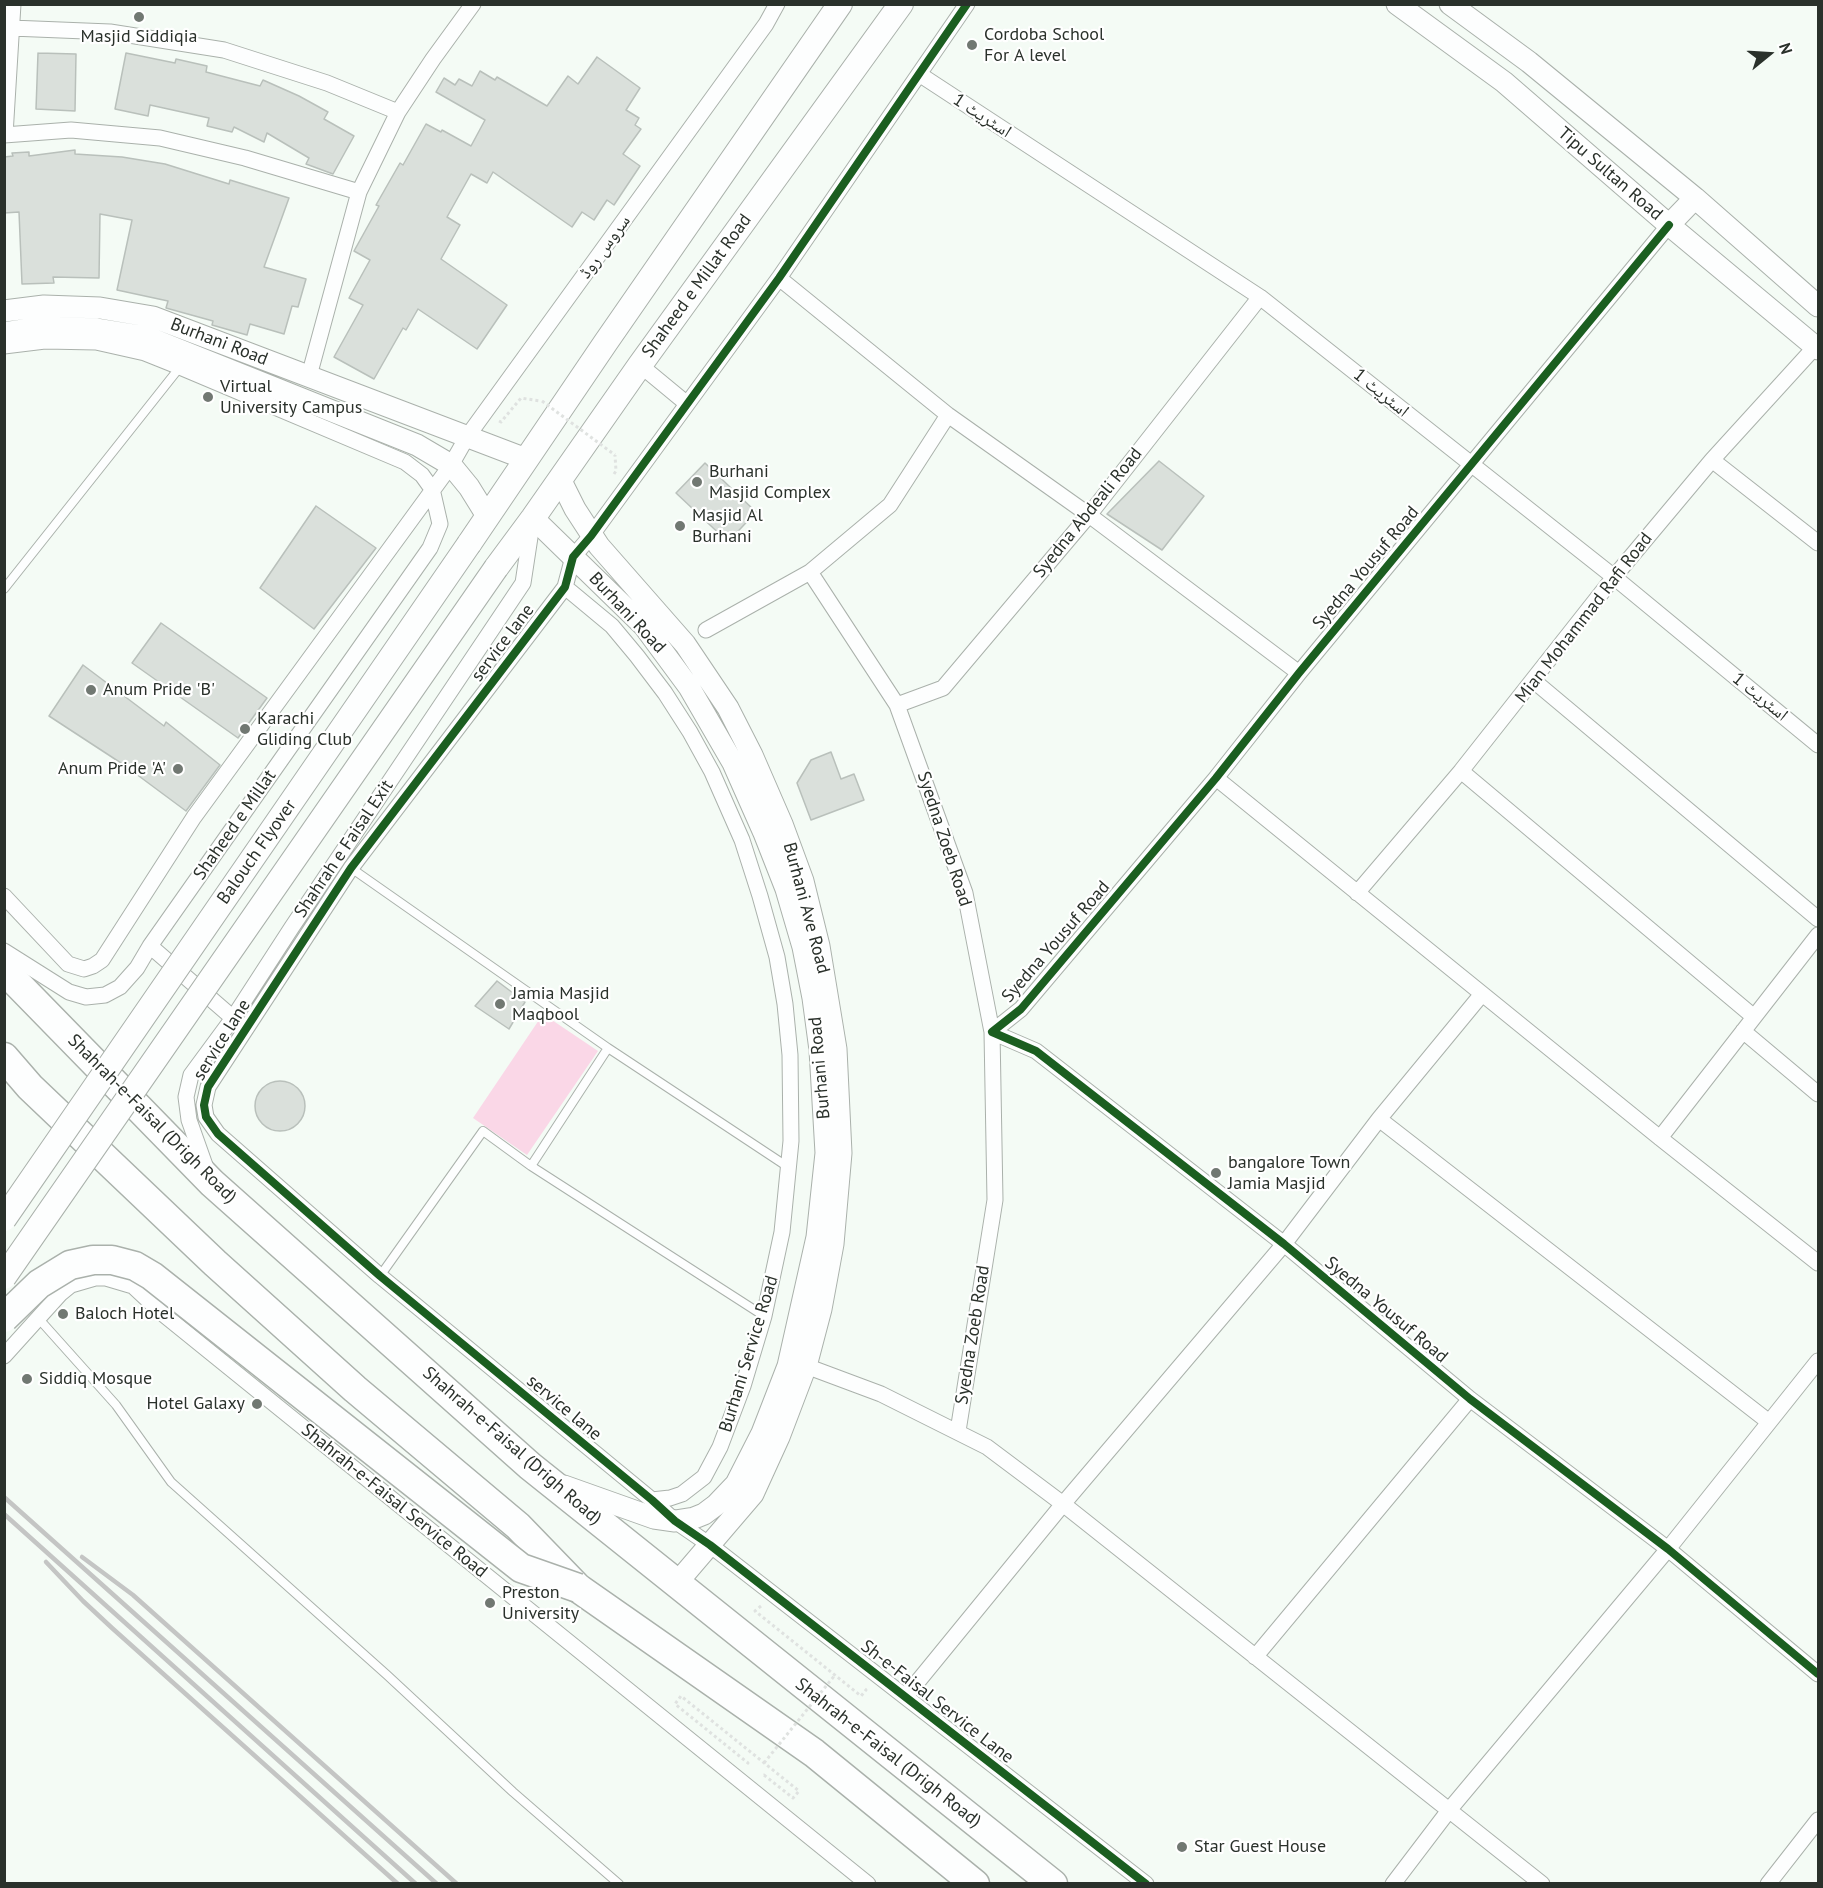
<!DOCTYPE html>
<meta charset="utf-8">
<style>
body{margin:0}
#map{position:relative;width:1823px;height:1888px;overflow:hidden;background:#f4fbf5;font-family:"PT Sans",sans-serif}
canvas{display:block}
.frame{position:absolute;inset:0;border:6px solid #2a312b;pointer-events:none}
.north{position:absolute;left:1739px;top:24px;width:60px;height:60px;-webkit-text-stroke:4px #fff;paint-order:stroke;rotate:72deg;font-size:16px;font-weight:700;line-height:24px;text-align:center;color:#2a312b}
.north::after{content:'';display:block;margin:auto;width:21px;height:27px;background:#2a312b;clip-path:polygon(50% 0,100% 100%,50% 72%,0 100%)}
</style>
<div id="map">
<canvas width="1823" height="1888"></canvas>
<div class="frame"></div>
<div class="north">N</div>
</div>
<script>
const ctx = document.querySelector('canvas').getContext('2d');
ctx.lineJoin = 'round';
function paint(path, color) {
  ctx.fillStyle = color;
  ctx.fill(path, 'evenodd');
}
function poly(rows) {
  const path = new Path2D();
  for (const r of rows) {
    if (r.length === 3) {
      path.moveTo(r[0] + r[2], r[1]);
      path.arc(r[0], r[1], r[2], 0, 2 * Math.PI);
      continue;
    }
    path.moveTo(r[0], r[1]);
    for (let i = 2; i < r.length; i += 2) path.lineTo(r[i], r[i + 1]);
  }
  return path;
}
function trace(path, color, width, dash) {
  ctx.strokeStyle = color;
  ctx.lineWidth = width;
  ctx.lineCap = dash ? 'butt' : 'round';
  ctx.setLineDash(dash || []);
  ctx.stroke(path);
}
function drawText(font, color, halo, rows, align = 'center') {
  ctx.font = font + ' "PT Sans","Noto Naskh Arabic",sans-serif';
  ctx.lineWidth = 4.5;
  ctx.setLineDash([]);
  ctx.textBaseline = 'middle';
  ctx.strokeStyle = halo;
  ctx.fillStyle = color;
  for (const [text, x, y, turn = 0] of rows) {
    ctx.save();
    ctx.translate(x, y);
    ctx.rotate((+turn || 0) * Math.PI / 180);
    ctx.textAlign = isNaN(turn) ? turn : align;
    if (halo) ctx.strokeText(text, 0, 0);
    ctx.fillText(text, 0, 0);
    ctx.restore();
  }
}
paint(poly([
 [543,1014,598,1051,527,1155,473,1118]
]), '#fad7e7');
const building = poly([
 [38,53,76,54,75,111,36,109,38,53],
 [126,53,175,63,176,59,207,66,206,72,260,86,263,80,299,96,328,112,324,119,354,136,333,174,306,164,309,158,267,133,264,142,234,127,232,132,207,126,209,118,150,105,148,116,115,109,126,53],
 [597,57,640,88,626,110,639,118,635,125,641,129,623,154,640,166,614,205,607,200,594,220,582,212,572,227,493,172,487,183,471,174,447,217,460,225,441,259,507,305,477,349,418,309,406,330,403,328,374,379,334,357,363,305,349,298,370,260,354,251,379,206,376,205,400,163,403,165,426,124,441,132,442,130,471,146,485,120,436,92,444,78,455,85,459,79,472,86,480,71,495,80,497,77,547,106,568,76,578,84,597,57],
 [75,150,75,154,122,157,165,164,229,184,230,180,289,198,264,267,306,279,298,307,292,306,284,334,250,324,247,335,212,325,213,321,166,308,168,301,117,290,132,220,100,214,99,278,53,277,54,283,22,284,19,212,4,213,4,157,13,156,12,153,29,152,29,156,75,150],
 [1159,461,1204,496,1162,550,1107,514,1159,461],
 [705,463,756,512,728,542,676,493,705,463],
 [316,506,376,548,314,629,260,588,316,506],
 [161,623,267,698,238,738,132,663,161,623],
 [83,665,164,726,166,722,220,765,186,811,124,765,49,716,83,665],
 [831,752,841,779,854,774,864,800,811,820,797,783,811,760,831,752],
 [497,981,525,1002,509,1029,475,1006,497,981],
 [280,1106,25]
]);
paint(building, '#dae0db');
trace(building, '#b9c0bb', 1.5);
const lane = poly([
 [4,589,180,367],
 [351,868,608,1048,788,1167],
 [531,1166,608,1048],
 [380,1276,483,1131,531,1166,764,1316],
 [39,1319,116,1405,171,1482,387,1675,513,1792,619,1884]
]);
const street = poly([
 [967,4,779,278,591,536,573,557,565,587,351,868,208,1087,204,1105,206,1117,218,1134,380,1276,652,1500,675,1521,710,1545,1146,1884],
 [11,28,110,32,224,50,327,83,398,112],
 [919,74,1260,297,1614,577,1818,745],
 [4,135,71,130,160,138,245,158,359,192],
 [5,135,13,4],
 [1669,225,1299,673,1216,778,1021,1009,992,1032,1036,1051,1284,1244,1470,1399,1668,1549,1818,1674],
 [779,278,948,415,1089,515,1299,673],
 [4,346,45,341,96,342,145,353,180,367,405,462,422,475,432,489,440,524,430,548,150,946,137,968,120,987,105,995,86,997,69,992,4,951],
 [640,365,686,403],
 [309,376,359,192,398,112,433,59,473,4],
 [1712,460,1818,543],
 [810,572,890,505,948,415],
 [565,587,612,626,637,656,665,693,690,732,712,772,742,840,760,896,777,957,785,1004,790,1055,791,1141,782,1232,764,1316,743,1386,720,1447,704,1477,682,1494,670,1498,652,1500],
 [706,630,810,572,897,705,965,893,992,1032,995,1200,958,1431],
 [1534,681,1818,919],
 [897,705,943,688,1089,515,1260,297],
 [1461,771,1754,1017],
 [1216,778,1660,1138,1818,1263],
 [1357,893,1461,771,1614,577,1712,460,1815,347],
 [4,896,68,964,84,969,93,966,102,960,194,817,451,465,467,437,766,24,777,4],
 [150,946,233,1018],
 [1743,1031,1818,1094],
 [1379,1119,1769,1422],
 [1660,1138,1818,935],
 [206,1168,189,1120,186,1097,191,1075,233,1018,292,927,523,583,532,524],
 [4,1356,60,1294,71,1285,95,1278,106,1278,133,1286,163,1314,868,1884],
 [806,1366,881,1394,987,1447,1063,1504,1542,1884],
 [1255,1657,1470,1399],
 [906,1696,1063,1504,1284,1244,1379,1119,1482,994],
 [1393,1884,1450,1809,1668,1549,1818,1361],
 [1768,1884,1818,1820]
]);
const secondary = poly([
 [1397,4,1504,82,1669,225,1818,349],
 [1450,4,1529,62,1695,198,1818,306],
 [1669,225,1695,198],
 [4,311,44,306,100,308,153,317,526,459],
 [4,333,43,327,97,329,147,337,417,445,451,465,469,487,487,516],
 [560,479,575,509,599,546,685,644,728,708,752,755,782,824,803,881,819,946,836,1049,841,1153,833,1244,821,1309,806,1366,779,1437,753,1494,676,1584],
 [533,518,644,626,689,687,733,763,764,833,786,889,803,947,813,998,820,1050,826,1153,817,1237,788,1366,762,1433,736,1484,716,1505,704,1514,694,1518,675,1521,654,1518,564,1486]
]);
const primary = poly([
 [469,544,606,342,840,4],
 [496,568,533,518,640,365,901,4]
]);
const highway = poly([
 [4,970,212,1183,530,1466,1053,1884],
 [4,1057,30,1087,215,1263,355,1389,518,1526,578,1588,814,1753,975,1884]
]);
trace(lane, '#aab1ab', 10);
trace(street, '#aab1ab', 17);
trace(secondary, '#aab1ab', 23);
trace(primary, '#aab1ab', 26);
trace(highway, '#aab1ab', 31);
trace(poly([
 [499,421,501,422,521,398,540,401],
 [614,474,616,471,615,455],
 [761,1606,755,1611,861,1696,866,1690,864,1688],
 [747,1764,748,1763,675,1704,681,1696,799,1791,793,1798,764,1775,762,1777]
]), '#dfe2e0', 3, [3, 3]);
trace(lane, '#fdfefe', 8);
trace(street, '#fdfefe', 15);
trace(secondary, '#fdfefe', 21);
trace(primary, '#fdfefe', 24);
trace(highway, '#fdfefe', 28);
trace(poly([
 [4,1497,437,1884],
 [4,1514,416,1884],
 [82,1557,133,1595,457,1884],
 [46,1562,83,1601,112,1628,398,1884]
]), '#c4c5c4', 4.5);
const primaryBridge = poly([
 [4,1219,469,544],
 [4,1277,496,568]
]);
const highwayBridge = poly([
 [4,1318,39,1284,70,1265,93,1260,112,1260,135,1266,152,1276,521,1568,578,1588]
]);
trace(primaryBridge, '#aab1ab', 26, []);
trace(highwayBridge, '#aab1ab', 31, []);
trace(poly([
 [542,401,615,455],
 [764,1763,835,1675]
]), '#dfe2e0', 3, [3, 3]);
trace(primaryBridge, '#fdfefe', 24);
trace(highwayBridge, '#fdfefe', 28);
trace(poly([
 [967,4,779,278,591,536,573,557,565,587,351,868,208,1087,204,1105,206,1117,218,1134,380,1276,652,1500,675,1521,710,1545,1146,1884],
 [1669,225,1299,673,1216,778,1021,1009,992,1032,1036,1051,1284,1244,1470,1399,1668,1549,1818,1674]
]), '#1b5e20', 8);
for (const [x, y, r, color] of [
 [139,17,6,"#717872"],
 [972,45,6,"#717872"],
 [208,397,6,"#717872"],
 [697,482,6,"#717872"],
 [680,526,6,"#717872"],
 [91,690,6,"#717872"],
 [245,729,6,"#717872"],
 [178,769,6,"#717872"],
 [500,1004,6,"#717872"],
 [1216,1173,6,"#717872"],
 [63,1314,6,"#717872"],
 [27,1379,6,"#717872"],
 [257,1404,6,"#717872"],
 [490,1603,6,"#717872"],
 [1182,1847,6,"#717872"]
]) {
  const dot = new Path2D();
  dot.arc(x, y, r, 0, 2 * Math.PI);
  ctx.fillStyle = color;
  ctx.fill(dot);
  trace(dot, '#fff', 2);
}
drawText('18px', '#2a312b', '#fff', [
 ["Cordoba School",984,35],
 ["For A level",984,56],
 ["Masjid Siddiqia",139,37,"center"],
 ["Virtual",220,387],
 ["University Campus",220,408],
 ["Burhani",709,472],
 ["Masjid Complex",709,493],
 ["Masjid Al",692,516],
 ["Burhani",692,537],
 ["Anum Pride 'B'",103,690],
 ["Karachi",257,719],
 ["Gliding Club",257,740],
 ["Anum Pride 'A'",166,769,"right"],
 ["Jamia Masjid",512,994],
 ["Maqbool",512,1015],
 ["bangalore Town",1228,1163],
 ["Jamia Masjid",1228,1184],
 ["Baloch Hotel",75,1314],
 ["Siddiq Mosque",39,1379],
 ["Hotel Galaxy",245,1404,"right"],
 ["Preston",502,1593],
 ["University",502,1614],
 ["Star Guest House",1194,1847]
], 'left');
drawText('18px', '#2a312b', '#fff', [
 ["اسٹریٹ 1",982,116,33],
 ["Tipu Sultan Road",1610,174,41],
 ["سروس روڈ",605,247,-54],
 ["Shaheed e Millat Road",697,286,-54],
 ["Burhani Road",219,342,21],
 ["اسٹریٹ 1",1381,393,39],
 ["Syedna Abdeali Road",1088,513,-51],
 ["Syedna Yousuf Road",1366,568,-50],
 ["Burhani Road",627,613,47],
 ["Mian Mohammad Rafi Road",1584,618,-52],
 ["service lane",503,643,-53],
 ["اسٹریٹ 1",1760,697,39],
 ["Shaheed e Millat",235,825,-55],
 ["Syedna Zoeb Road",944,839,72],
 ["Shahrah e Faisal Exit",344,849,-56],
 ["Balouch Flyover",257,852,-55],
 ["Burhani Ave Road",806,908,75],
 ["Syedna Yousuf Road",1056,942,-49],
 ["service lane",222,1040,-58],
 ["Burhani Road",820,1068,-95],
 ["Shahrah-e-Faisal (Drigh Road)",152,1119,45],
 ["Syedna Yousuf Road",1386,1310,40],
 ["Syedna Zoeb Road",973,1335,-81],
 ["Burhani Service Road",749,1354,-73],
 ["service lane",564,1408,40],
 ["Shahrah-e-Faisal (Drigh Road)",512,1446,41],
 ["Shahrah-e-Faisal Service Road",394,1501,39],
 ["Sh-e-Faisal Service Lane",937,1702,38],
 ["Shahrah-e-Faisal (Drigh Road)",888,1753,38]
]);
</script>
